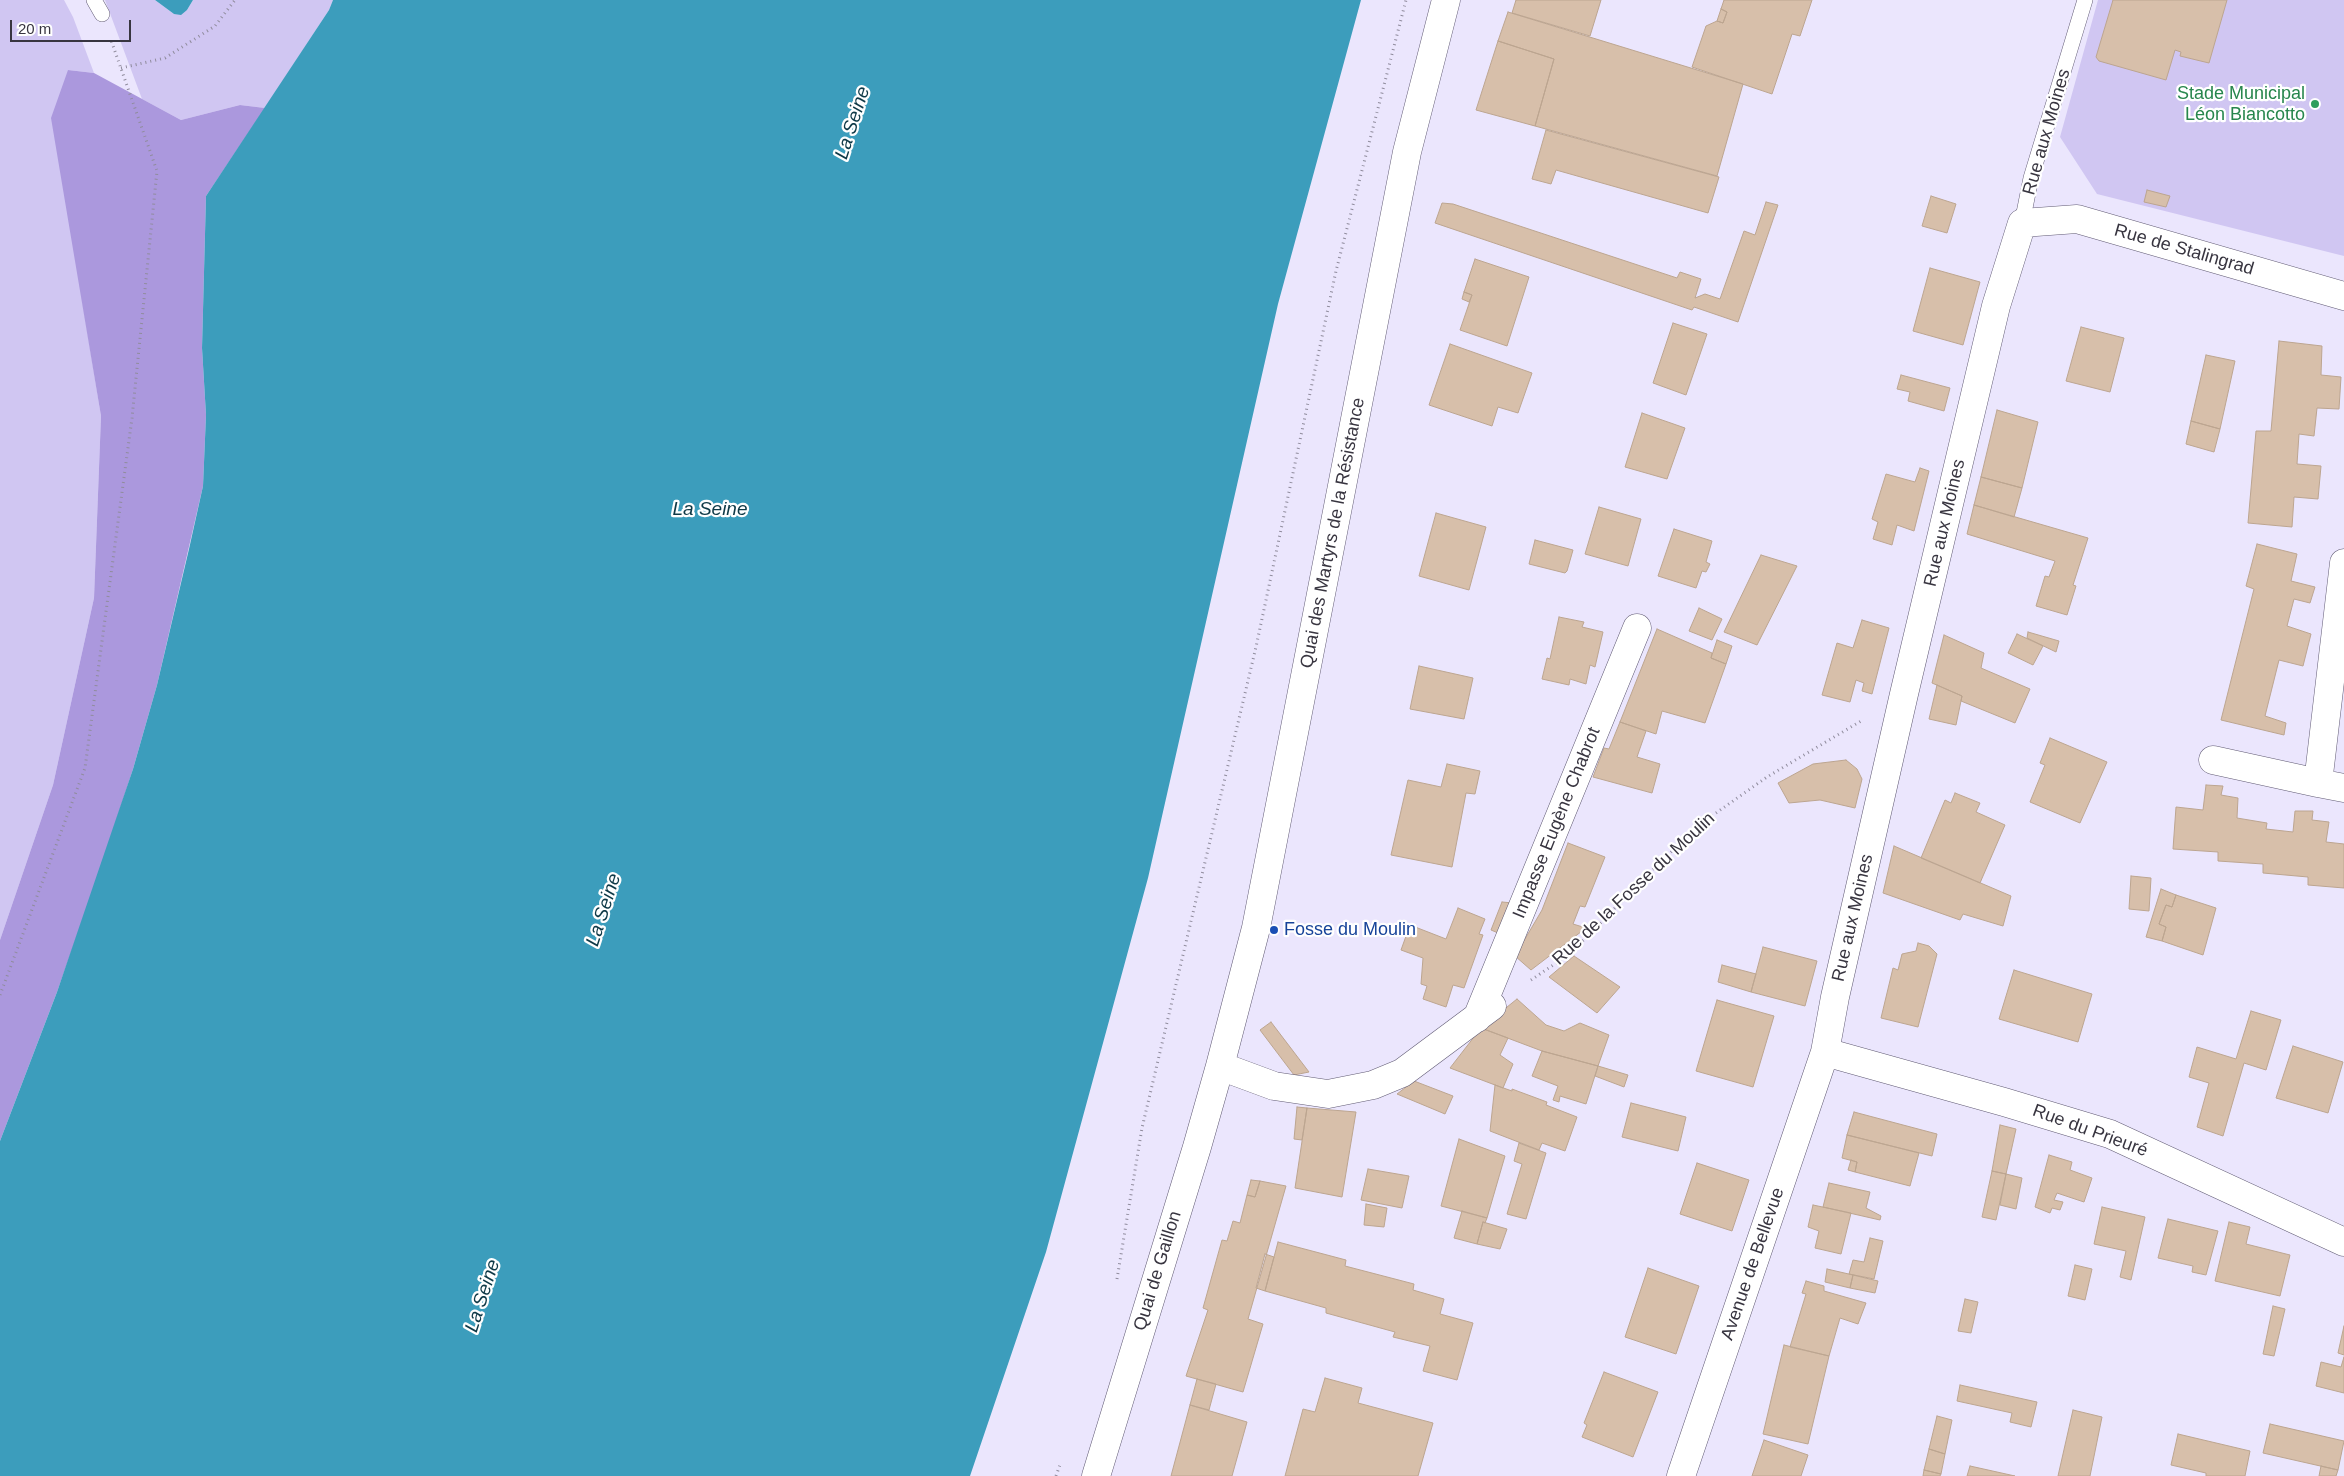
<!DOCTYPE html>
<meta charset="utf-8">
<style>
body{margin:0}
#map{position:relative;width:2344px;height:1476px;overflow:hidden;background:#ebe6fd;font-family:Helvetica,sans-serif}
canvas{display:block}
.scale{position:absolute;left:10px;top:20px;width:121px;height:22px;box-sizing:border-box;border:2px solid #383540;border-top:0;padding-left:6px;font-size:15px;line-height:18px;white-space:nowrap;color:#383540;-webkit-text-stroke:4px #fff;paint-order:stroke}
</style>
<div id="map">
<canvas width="2344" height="1476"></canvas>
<div class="scale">20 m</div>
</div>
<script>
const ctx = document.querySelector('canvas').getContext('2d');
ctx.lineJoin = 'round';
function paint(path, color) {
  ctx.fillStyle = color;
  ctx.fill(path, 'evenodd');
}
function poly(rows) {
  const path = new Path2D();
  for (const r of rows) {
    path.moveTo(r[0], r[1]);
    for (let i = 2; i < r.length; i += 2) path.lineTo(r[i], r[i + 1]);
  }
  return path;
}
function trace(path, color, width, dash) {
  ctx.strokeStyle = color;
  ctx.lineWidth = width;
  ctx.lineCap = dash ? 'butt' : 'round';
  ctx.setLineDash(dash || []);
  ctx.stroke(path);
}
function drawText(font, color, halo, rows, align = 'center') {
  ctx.font = font + ' Helvetica,sans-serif';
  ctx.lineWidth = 4.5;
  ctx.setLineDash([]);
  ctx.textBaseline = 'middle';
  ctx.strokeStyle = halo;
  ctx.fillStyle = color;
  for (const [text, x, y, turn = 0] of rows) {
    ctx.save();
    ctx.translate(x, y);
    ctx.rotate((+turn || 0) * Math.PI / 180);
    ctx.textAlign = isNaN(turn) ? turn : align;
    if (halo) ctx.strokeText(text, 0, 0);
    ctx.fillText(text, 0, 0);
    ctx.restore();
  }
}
paint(poly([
 [0,0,64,0,73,17,94,73,68,70,70,225,101,416,94,598,53,785,0,940],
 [105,0,155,0,174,14,187,10,193,0,333,0,329,10,265,108,240,105,181,120,142,99],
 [2098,0,2344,0,2344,256,2097,194,2060,137]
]), '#d0c6f2');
paint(poly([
 [68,70,94,73,181,120,240,105,265,108,206,196,202,348,206,415,203,486,157,685,133,769,98,876,57,992,0,1141,0,940,53,785,94,598,101,416,51,118]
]), '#ab98dd');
paint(poly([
 [155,0,193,0,187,10,181,15,174,14],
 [333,0,1361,0,1278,304,1148,878,1046,1252,970,1476,0,1476,0,1141,57,992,133,769,157,685,189,549,203,486,206,415,202,348,206,196,329,10]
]), '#3c9dbc');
const building = poly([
 [1516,0,1601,0,1590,36,1512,13,1516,0],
 [1724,0,1812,0,1800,36,1792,34,1772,94,1692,67,1706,26,1717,21,1723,23,1727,12,1721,9,1724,0],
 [2113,0,2227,0,2209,63,2180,56,2181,52,2175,50,2166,80,2099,61,2096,57,2113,0],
 [1721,9,1727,12,1723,23,1717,21,1721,9],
 [1508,12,1743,84,1717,176,1535,126,1554,59,1498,41,1508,12],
 [1498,41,1554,59,1535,126,1476,110,1498,41],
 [1546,130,1719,177,1708,213,1556,170,1551,184,1532,179,1546,130],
 [2147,190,2170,196,2166,207,2144,202,2147,190],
 [1931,196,1956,204,1947,233,1922,226,1931,196],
 [1766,202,1778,205,1738,322,1694,307,1692,310,1435,223,1442,203,1453,204,1677,278,1680,272,1701,279,1695,298,1705,294,1720,299,1744,231,1755,235,1766,202],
 [1475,259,1529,277,1507,346,1460,330,1472,295,1464,292,1475,259],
 [1930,268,1980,282,1963,345,1913,331,1930,268],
 [1464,292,1472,295,1469,302,1462,299,1464,292],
 [1673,323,1707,334,1686,395,1653,383,1673,323],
 [2081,327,2124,338,2110,392,2066,381,2081,327],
 [2279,341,2322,346,2321,375,2341,377,2339,409,2317,408,2314,436,2299,434,2297,464,2321,466,2318,499,2294,497,2292,527,2248,523,2256,431,2271,431,2279,341],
 [1450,344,1532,373,1518,413,1498,407,1492,426,1429,405,1450,344],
 [2206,355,2235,361,2220,429,2191,421,2206,355],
 [1901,375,1950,388,1944,411,1908,401,1910,392,1897,389,1901,375],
 [1997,410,2038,422,2022,488,1981,477,1997,410],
 [1642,413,1685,428,1667,479,1625,467,1642,413],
 [2191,421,2220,429,2214,452,2186,444,2191,421],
 [1920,468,1929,471,1914,531,1897,525,1892,545,1873,539,1878,522,1872,519,1886,474,1915,482,1920,468],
 [1981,477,2022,488,2014,517,1974,505,1981,477],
 [1974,505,2088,538,2073,585,2076,586,2067,615,2036,606,2045,576,2049,577,2055,561,1967,534,1974,505],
 [1599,507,1641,519,1628,566,1585,554,1599,507],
 [1436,513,1486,527,1469,590,1419,576,1436,513],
 [1674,529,1712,541,1706,562,1710,564,1706,572,1702,571,1696,588,1658,576,1674,529],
 [1535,540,1573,550,1567,571,1565,573,1529,564,1535,540],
 [2257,544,2297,554,2291,581,2315,587,2310,603,2294,599,2287,626,2311,634,2303,666,2279,660,2265,716,2286,723,2284,735,2221,720,2254,589,2246,586,2257,544],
 [1761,555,1797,566,1757,645,1724,632,1761,555],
 [1699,608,1722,619,1712,640,1689,631,1699,608],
 [1559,617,1584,622,1582,627,1603,632,1595,667,1590,665,1586,684,1570,679,1569,685,1542,679,1547,658,1550,659,1559,617],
 [1862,620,1889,628,1872,694,1862,691,1864,683,1856,680,1850,702,1822,695,1837,643,1853,648,1862,620],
 [1657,629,1712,653,1711,658,1726,664,1705,723,1662,711,1656,734,1620,722,1657,629],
 [2028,632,2059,641,2056,652,2027,638,2028,632],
 [2017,634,2043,646,2033,665,2008,653,2017,634],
 [1944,635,1984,653,1981,668,2030,689,2015,723,1961,701,1962,696,1932,683,1944,635],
 [1717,640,1732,646,1726,664,1711,658,1717,640],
 [1419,666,1473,678,1464,719,1410,709,1419,666],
 [1937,685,1962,696,1956,725,1929,719,1937,685],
 [1620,722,1646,731,1637,757,1660,764,1652,793,1593,777,1604,748,1609,749,1620,722],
 [2050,738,2107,762,2080,823,2030,802,2045,765,2040,763,2050,738],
 [1846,760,1857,769,1862,779,1855,808,1820,800,1789,803,1778,783,1813,764,1846,760],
 [1447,764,1480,771,1475,794,1466,793,1452,867,1391,855,1408,780,1441,787,1447,764],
 [2206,785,2223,786,2221,795,2238,798,2237,818,2267,823,2266,829,2293,832,2295,811,2313,811,2312,820,2329,822,2326,842,2344,844,2344,888,2308,885,2308,877,2263,873,2263,864,2218,861,2218,852,2173,849,2176,807,2203,810,2206,785],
 [1955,793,1980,803,1976,812,2005,825,1980,883,1921,858,1945,800,1951,803,1955,793],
 [1568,843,1605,857,1585,907,1580,906,1573,924,1586,928,1531,970,1515,956,1542,910,1568,843],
 [1894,846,2011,896,2003,926,1963,914,1960,920,1883,893,1894,846],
 [2131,876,2151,878,2149,911,2129,909,2131,876],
 [2161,889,2176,895,2172,907,2166,905,2159,924,2166,927,2162,941,2146,937,2161,889],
 [2176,895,2216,908,2203,955,2162,941,2166,927,2159,924,2166,905,2172,907,2176,895],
 [1502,902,1513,903,1503,935,1491,930,1502,902],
 [1458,908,1485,919,1479,934,1483,935,1464,988,1453,985,1446,1007,1423,999,1427,986,1421,984,1423,958,1401,950,1410,925,1446,939,1458,908],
 [1918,943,1929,946,1937,954,1918,1027,1881,1018,1893,968,1898,970,1902,954,1916,951,1918,943],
 [1763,947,1817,961,1805,1006,1751,992,1763,947],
 [1574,956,1620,987,1597,1013,1549,977,1574,956],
 [1722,965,1756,974,1751,992,1718,982,1722,965],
 [2014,970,2092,994,2078,1042,1999,1019,2014,970],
 [1517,999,1546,1025,1564,1031,1580,1023,1609,1035,1598,1066,1542,1051,1481,1028,1517,999],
 [1717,1000,1774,1016,1753,1087,1696,1071,1717,1000],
 [2251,1011,2281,1020,2266,1070,2244,1063,2223,1136,2197,1127,2209,1083,2189,1077,2197,1047,2236,1059,2251,1011],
 [1271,1022,1309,1072,1294,1075,1260,1030,1271,1022],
 [1481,1028,1508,1038,1500,1055,1513,1064,1503,1088,1450,1068,1481,1028],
 [2293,1046,2343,1062,2328,1113,2276,1098,2293,1046],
 [1542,1051,1598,1066,1586,1104,1560,1096,1559,1102,1553,1100,1558,1086,1532,1076,1542,1051],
 [1598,1066,1628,1075,1624,1087,1595,1076,1598,1066],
 [1414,1081,1453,1096,1445,1114,1397,1094,1414,1081],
 [1495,1085,1512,1091,1512,1089,1547,1102,1546,1105,1577,1117,1565,1151,1542,1143,1539,1150,1490,1131,1495,1085],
 [1631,1103,1686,1117,1678,1151,1622,1137,1631,1103],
 [1297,1107,1307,1108,1302,1140,1294,1139,1297,1107],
 [1307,1108,1356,1112,1342,1197,1295,1188,1307,1108],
 [1854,1112,1937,1134,1932,1156,1847,1135,1854,1112],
 [2000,1125,2016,1129,2006,1174,1992,1171,2000,1125],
 [1847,1135,1919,1153,1910,1186,1855,1172,1857,1162,1842,1158,1847,1135],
 [1459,1139,1505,1156,1487,1218,1441,1206,1459,1139],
 [1519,1143,1546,1153,1526,1219,1507,1214,1522,1164,1514,1161,1519,1143],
 [2049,1155,2072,1162,2070,1170,2092,1178,2084,1202,2057,1193,2054,1200,2063,1202,2060,1210,2052,1208,2050,1213,2035,1207,2049,1155],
 [1851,1160,1857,1162,1855,1172,1848,1170,1851,1160],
 [1697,1163,1749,1180,1732,1231,1680,1214,1697,1163],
 [1368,1169,1409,1176,1402,1208,1361,1200,1368,1169],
 [1992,1171,2006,1174,1996,1220,1982,1217,1992,1171],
 [2006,1174,2022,1178,2016,1209,2000,1205,2006,1174],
 [1251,1180,1260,1181,1255,1197,1247,1195,1251,1180],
 [1260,1181,1286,1186,1248,1319,1263,1324,1243,1392,1186,1376,1208,1310,1203,1308,1222,1240,1227,1241,1233,1221,1240,1223,1247,1195,1255,1197,1260,1181],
 [1829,1183,1870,1192,1866,1208,1881,1216,1880,1220,1823,1207,1829,1183],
 [1366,1204,1387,1208,1384,1227,1364,1225,1366,1204],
 [1813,1205,1851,1213,1841,1254,1815,1248,1819,1231,1808,1227,1813,1205],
 [2102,1207,2145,1217,2131,1280,2120,1277,2126,1251,2094,1244,2102,1207],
 [1462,1211,1487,1218,1485,1223,1483,1222,1477,1244,1454,1238,1462,1211],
 [2168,1219,2218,1231,2206,1275,2192,1272,2193,1266,2158,1258,2168,1219],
 [1483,1222,1507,1229,1500,1249,1477,1244,1483,1222],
 [2229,1222,2250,1227,2246,1244,2290,1255,2280,1296,2215,1281,2229,1222],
 [1870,1238,1883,1241,1874,1279,1849,1274,1853,1260,1864,1262,1870,1238],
 [1278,1242,1346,1260,1345,1266,1414,1284,1413,1290,1444,1299,1440,1314,1473,1323,1457,1380,1423,1371,1430,1346,1393,1337,1395,1332,1326,1313,1326,1308,1265,1291,1278,1242],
 [1265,1254,1274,1257,1265,1291,1256,1288,1265,1254],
 [2075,1265,2092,1269,2085,1300,2068,1296,2075,1265],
 [1648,1268,1699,1286,1676,1354,1625,1337,1648,1268],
 [1827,1269,1853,1275,1850,1288,1825,1282,1827,1269],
 [1853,1275,1878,1281,1875,1293,1850,1288,1853,1275],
 [1806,1281,1824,1286,1824,1291,1866,1303,1858,1324,1840,1318,1829,1356,1790,1347,1806,1294,1802,1293,1806,1281],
 [1965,1299,1978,1302,1971,1333,1958,1331,1965,1299],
 [2273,1306,2285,1309,2274,1356,2263,1354,2273,1306],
 [2344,1326,2344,1355,2338,1353,2344,1326],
 [1784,1345,1829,1356,1808,1444,1763,1434,1784,1345],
 [2344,1357,2344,1393,2316,1386,2321,1362,2341,1367,2344,1357],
 [1604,1372,1658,1392,1633,1457,1582,1437,1587,1425,1584,1423,1604,1372],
 [1325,1378,1362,1388,1358,1403,1433,1423,1418,1476,1285,1476,1303,1409,1315,1412,1325,1378],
 [1197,1379,1216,1384,1209,1410,1190,1405,1197,1379],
 [1960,1385,2037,1402,2031,1427,2010,1422,2012,1413,1957,1401,1960,1385],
 [1190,1405,1247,1422,1232,1476,1171,1476,1190,1405],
 [2073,1410,2102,1417,2090,1476,2058,1476,2073,1410],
 [1937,1416,1952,1420,1945,1454,1929,1449,1937,1416],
 [2270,1424,2344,1441,2338,1470,2263,1453,2270,1424],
 [2178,1434,2250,1451,2245,1476,2206,1476,2206,1473,2171,1465,2178,1434],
 [1764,1440,1808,1455,1801,1476,1752,1476,1764,1440],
 [1929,1449,1945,1454,1941,1474,1924,1470,1929,1449],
 [1970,1466,2015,1476,1967,1476,1970,1466],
 [2321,1466,2338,1470,2336,1476,2319,1476,2321,1466],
 [1924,1470,1941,1474,1940,1476,1923,1476,1924,1470]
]);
paint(building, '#d7bfaa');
trace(building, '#bca590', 1);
const service = poly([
 [94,0,102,14],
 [2022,223,2031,178,2085,0]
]);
const minor = poly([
 [2344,563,2318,783,2344,788],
 [2213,760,2318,783],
 [1477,1018,1637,628],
 [1825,1052,2004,1102,2110,1134,2344,1242],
 [1220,1066,1274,1086,1328,1094,1373,1085,1402,1073,1492,1006],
 [1096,1476,1197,1147,1220,1066,1256,928,1407,152,1446,0],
 [1681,1476,1825,1052,1835,997,1904,694,1996,306,2022,223,2077,219,2344,296]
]);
trace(service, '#615b74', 16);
trace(minor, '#615b74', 29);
trace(poly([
 [121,68,165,58,215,26,235,0],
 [1531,980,1565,957,1589,935,1639,883,1699,825,1767,777,1861,721],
 [0,995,85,768,132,418,157,171,111,40],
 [1117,1279,1142,1128,1256,647,1336,271,1406,0],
 [1056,1476,1061,1462]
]), '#908c9d', 3, [1, 4]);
trace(service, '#fff', 15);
trace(minor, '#fff', 28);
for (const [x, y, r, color] of [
 [2315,104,5,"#2e9e5b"],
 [1274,930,5,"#1a4fb4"]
]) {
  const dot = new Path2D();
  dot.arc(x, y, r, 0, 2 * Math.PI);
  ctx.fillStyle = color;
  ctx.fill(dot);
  trace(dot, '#fff', 2);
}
drawText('18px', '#27864d', '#fff', [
 ["Stade Municipal",2305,94],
 ["Léon Biancotto",2305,115]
], 'right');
drawText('18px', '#383540', '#fff', [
 ["Rue aux Moines",2047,132,-74],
 ["Rue de Stalingrad",2184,250,16],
 ["Rue aux Moines",1945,523,-77],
 ["Quai des Martyrs de la Résistance",1333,533,-79],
 ["Impasse Eugène Chabrot",1557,823,-68],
 ["Rue de la Fosse du Moulin",1634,889,-43],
 ["Rue aux Moines",1853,918,-77],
 ["Rue du Prieuré",2090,1131,20],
 ["Avenue de Bellevue",1753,1264,-71],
 ["Quai de Gaillon",1158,1271,-73]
]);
drawText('18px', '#164399', '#fff', [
 ["Fosse du Moulin",1284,930]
], 'left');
drawText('italic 19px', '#0e3947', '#fff', [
 ["La Seine",853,123,-72],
 ["La Seine",710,510],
 ["La Seine",604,910,-72],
 ["La Seine",483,1296,-72]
]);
</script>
